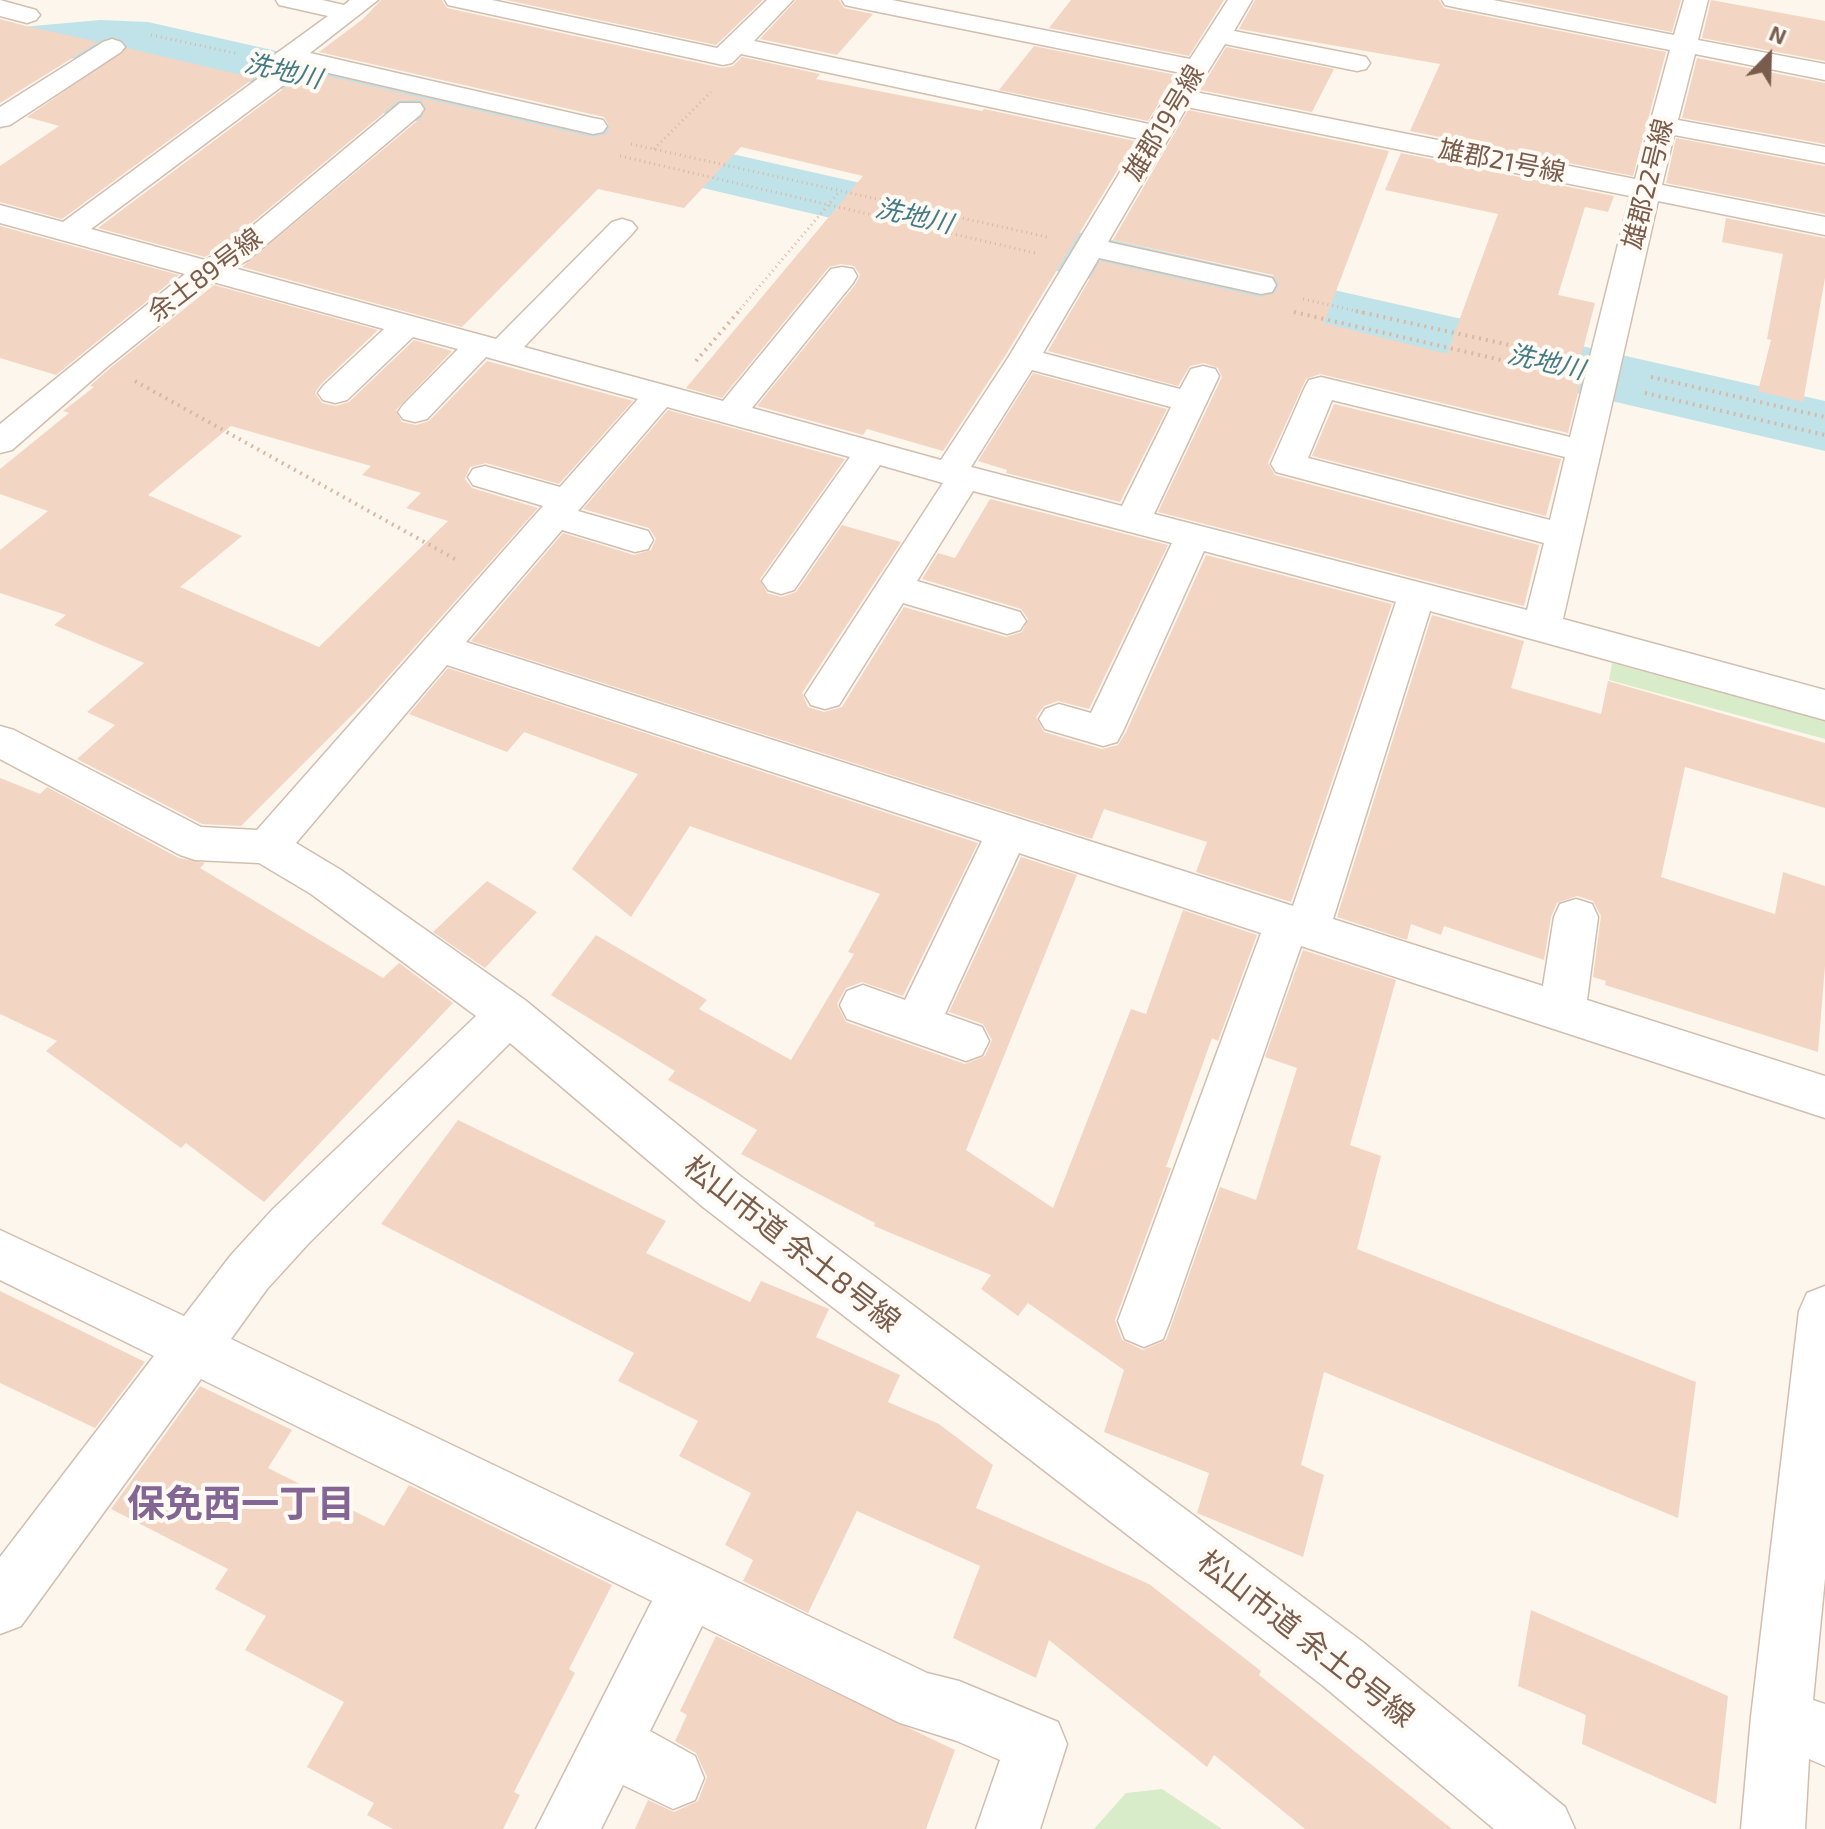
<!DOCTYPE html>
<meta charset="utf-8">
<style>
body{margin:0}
#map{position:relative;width:1825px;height:1829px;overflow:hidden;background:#fdf6ec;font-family:"Exo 2",sans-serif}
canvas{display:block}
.north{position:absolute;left:1729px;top:16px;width:80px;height:80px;-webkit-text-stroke:6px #fffaf3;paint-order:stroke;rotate:23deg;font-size:22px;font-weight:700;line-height:32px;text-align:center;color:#7a5c4d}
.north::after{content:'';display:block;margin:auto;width:28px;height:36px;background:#7a5c4d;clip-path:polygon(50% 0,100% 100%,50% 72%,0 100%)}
</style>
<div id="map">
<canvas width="1825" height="1829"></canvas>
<div class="north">N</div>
</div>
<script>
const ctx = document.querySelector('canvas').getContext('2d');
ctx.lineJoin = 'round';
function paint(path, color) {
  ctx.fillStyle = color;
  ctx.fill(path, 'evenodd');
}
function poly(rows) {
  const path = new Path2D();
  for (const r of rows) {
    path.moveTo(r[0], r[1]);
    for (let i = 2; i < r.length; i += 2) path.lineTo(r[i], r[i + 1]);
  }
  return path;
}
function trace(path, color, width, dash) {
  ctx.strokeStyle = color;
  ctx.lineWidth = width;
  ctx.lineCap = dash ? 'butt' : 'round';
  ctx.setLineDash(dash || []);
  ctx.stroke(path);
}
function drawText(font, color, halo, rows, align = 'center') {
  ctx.font = font + ' "Exo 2","Noto Sans JP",sans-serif';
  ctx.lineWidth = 8;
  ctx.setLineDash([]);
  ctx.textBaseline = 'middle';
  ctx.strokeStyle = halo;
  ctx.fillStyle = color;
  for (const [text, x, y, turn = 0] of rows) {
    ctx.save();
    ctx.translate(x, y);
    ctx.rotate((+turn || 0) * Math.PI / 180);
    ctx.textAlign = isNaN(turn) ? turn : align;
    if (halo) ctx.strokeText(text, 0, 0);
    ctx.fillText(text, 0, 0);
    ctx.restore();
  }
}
paint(poly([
 [1612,663,1825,721,1825,739,1609,680],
 [1162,1789,1222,1829,1094,1829,1126,1793]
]), '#d8ecc9');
paint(poly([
 [100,20,148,22,1825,401,1825,451,148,58,100,56,0,65,0,29,100,20]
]), '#bfe3e8');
paint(poly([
 [381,0,442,0,447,8,722,68,733,66,742,57,820,74,816,79,982,111,984,109,1135,141,1005,356,943,451,867,429,863,435,757,406,855,285,860,275,854,266,841,264,829,267,722,398,686,388,863,176,741,147,684,208,598,189,462,327,242,267,422,117,426,107,420,100,398,101,224,246,205,257,98,228,287,86,292,78,289,74,297,69,592,137,604,135,610,128,604,117,319,52,363,19],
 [506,0,763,0,716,45],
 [796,0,839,0,844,8,873,14,837,55,760,39],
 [1071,0,1224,0,1189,56,1049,28],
 [1255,0,1439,0,1444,8,1666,52,1633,176,1410,131,1440,64,1239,29],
 [1509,0,1681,0,1672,32],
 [1711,0,1825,21,1825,61,1702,38],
 [0,19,26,26,98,42,0,103],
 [1034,46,1176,75,1148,121,999,90],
 [1226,47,1334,69,1312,112,1200,90],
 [127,48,254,78,62,219,0,202,0,166,59,126,27,117],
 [1697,58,1825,83,1825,144,1682,118],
 [1188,110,1389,151,1324,323,1447,354,1498,214,1385,190,1401,153,1614,196,1608,212,1585,207,1558,295,1595,303,1574,384,1580,385,1568,433,1320,374,1306,379,1268,463,1275,475,1539,545,1524,606,1158,512,1222,377,1218,368,1204,363,1190,366,1178,386,1048,351,1100,261,1260,297,1275,293,1279,284,1273,275,1113,240],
 [1676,138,1825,166,1825,214,1666,183],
 [1726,218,1825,238,1825,278,1803,402,1758,391,1771,340,1767,339,1783,254,1722,242],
 [0,226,179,275,56,375,0,358],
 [214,285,378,330,321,384,315,393,322,403,336,406,349,402,414,340,452,351,396,410,402,422,416,425,429,421,487,361,633,401,559,484,486,463,470,467,465,479,472,488,538,508,369,698,241,826,202,824,77,759,115,725,87,712,144,663,54,625,66,615,0,593,0,550,48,511,0,494,0,469,69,413,63,411,94,387,90,386,109,369],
 [231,426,371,466,362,475,421,493,406,508,448,521,319,647,180,587,242,536,148,495],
 [1033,373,1167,409,1120,502,1006,473,1007,470,978,461],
 [1334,404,1561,459,1546,516,1312,456],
 [668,410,845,459,760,579,767,593,782,597,796,592,842,525,901,542,802,693,808,707,824,712,842,707,904,607,1006,637,1022,632,1028,619,1021,609,922,579,938,553,955,558,990,499,1168,545,1089,709,1058,701,1044,706,1036,717,1044,732,1102,749,1118,745,1126,732,1206,555,1392,604,1291,902,1196,872,1207,842,1104,809,1092,839,471,641,563,533,634,555,651,550,656,539,649,528,583,509],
 [1432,615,1524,641,1511,688,1601,714,1608,681,1825,743,1825,808,1685,767,1661,877,1775,914,1783,872,1825,886,1825,966,1818,1052,1605,985,1606,981,1593,977,1601,916,1593,901,1577,896,1557,903,1551,917,1544,960,1444,926,1441,935,1411,924,1407,940,1337,917],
 [448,668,978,843,903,996,862,982,846,988,837,1004,846,1022,965,1064,985,1056,992,1040,983,1024,949,1012,1021,857,1077,875,966,1150,1053,1208,1131,1009,1146,1014,1183,910,1257,935,1218,1041,1212,1038,1166,1167,1171,1168,1115,1320,1122,1340,1143,1350,1166,1340,1220,1187,1256,1200,1297,1068,1265,1057,1303,950,1396,980,1350,1145,1381,1156,1357,1249,1696,1382,1678,1518,1324,1372,1301,1465,1324,1475,1303,1557,1197,1513,1209,1473,1104,1432,1124,1370,1028,1303,1018,1316,981,1289,991,1275,874,1226,875,1223,741,1154,757,1130,668,1080,675,1071,551,995,596,935,707,1000,699,1009,791,1060,854,954,848,952,880,894,690,826,631,917,572,869,638,774,524,732,507,752,409,714],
 [0,778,40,794,47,787,179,858,205,863,200,868,383,978,399,963,453,1003,264,1202,186,1143,181,1148,46,1051,57,1041,0,1014],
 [487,881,537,912,485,968,433,932],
 [458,1120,666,1221,646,1253,750,1302,761,1281,829,1309,816,1337,900,1375,888,1402,939,1424,993,1465,976,1508,1149,1584,1261,1671,1259,1675,1452,1829,1305,1829,1214,1755,1207,1767,1049,1640,1036,1678,953,1638,980,1566,857,1511,808,1613,743,1581,753,1560,725,1545,751,1493,679,1456,698,1421,618,1381,634,1353,381,1224],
 [0,1291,145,1362,95,1428,0,1383],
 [200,1386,292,1430,268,1468,384,1526,409,1485,612,1585,569,1669,575,1673,514,1792,520,1795,503,1829,393,1829,367,1815,374,1803,307,1767,344,1702,245,1650,266,1616,215,1589,228,1569,111,1509],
 [1531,1610,1728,1696,1716,1804,1582,1744,1586,1715,1518,1686],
 [716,1636,955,1750,926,1829,635,1829,648,1800,674,1812,698,1801,707,1777,696,1753,675,1741,687,1715,680,1711]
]), '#f3d5c3');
const minor = poly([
 [0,0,36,10,40,15,36,20,27,23,0,16,0,0],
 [276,0,322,0,344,5,350,0,378,0,310,53,593,118,603,120,607,126,603,132,593,134,294,65,281,71,289,78,285,84,91,229,205,260,226,248,400,103,420,103,424,109,420,115,248,260,234,268,496,339,612,222,622,219,632,222,637,228,632,234,524,347,723,401,831,269,842,267,853,269,857,276,853,283,752,408,941,460,1008,358,1140,139,741,54,732,63,723,65,457,7,448,5,445,0,492,0,717,48,767,0,793,0,754,41,1149,124,1181,73,854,7,845,5,842,0,892,0,1190,59,1228,0,1252,0,1234,31,1357,55,1366,57,1370,63,1366,69,1357,71,1225,44,1195,92,1635,179,1670,50,1454,7,1445,5,1442,0,1493,0,1674,35,1684,0,1708,0,1698,40,1825,64,1825,80,1695,54,1678,120,1825,147,1825,163,1674,135,1662,185,1825,217,1825,235,1658,201,1563,619,1825,690,1825,720,1430,611,1333,919,1543,986,1554,917,1560,904,1576,899,1592,904,1598,917,1587,1000,1825,1076,1825,1118,1301,946,1170,1321,1163,1339,1144,1347,1125,1339,1118,1321,1261,933,1019,853,945,1014,982,1027,989,1041,982,1055,966,1061,847,1019,840,1005,847,991,863,985,905,1000,982,841,447,665,296,843,341,870,525,1000,739,1175,1364,1643,1565,1807,1575,1829,1494,1829,1322,1685,703,1207,510,1043,309,1243,267,1289,231,1339,927,1673,959,1681,1058,1722,1067,1744,1040,1829,976,1829,1000,1760,957,1741,900,1723,702,1626,650,1731,695,1756,704,1778,695,1800,673,1809,623,1785,601,1829,536,1829,652,1601,201,1379,21,1626,0,1634,0,1557,154,1356,0,1280,0,1230,184,1316,231,1255,273,1209,476,1016,311,894,259,863,195,860,180,855,0,759,0,726,14,730,201,827,257,830,543,506,473,485,468,477,473,469,485,466,560,487,638,399,486,357,427,419,415,422,403,419,398,412,403,405,458,349,413,337,347,400,335,403,323,400,318,393,323,386,384,329,213,282,107,367,12,450,0,453,0,424,185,274,0,223,0,205,63,222,267,72,274,71,266,64,270,58,328,16,279,5,276,0],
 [1187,107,1630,196,1570,437,1321,377,1309,380,1305,387,1271,464,1276,472,1544,543,1527,610,1154,514,1219,376,1215,369,1203,366,1191,369,1180,389,1043,353,1099,258,1261,294,1272,292,1276,285,1272,278,1108,242,1187,107],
 [1032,370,1171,407,1122,506,971,467,1032,370],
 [1332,400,1565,457,1550,520,1308,458,1332,400],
 [667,407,850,457,762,581,768,590,781,594,794,590,880,465,943,483,805,695,811,705,825,709,839,705,903,603,1007,634,1020,630,1026,621,1020,612,917,581,973,491,1172,543,1091,713,1059,704,1045,709,1039,719,1045,729,1103,746,1117,742,1123,731,1204,551,1396,602,1293,906,466,642,562,530,635,552,648,549,653,540,648,531,578,511,667,407],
 [112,39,121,42,125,47,121,52,10,125,0,127,0,107,103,42,112,39],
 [1825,1286,1825,1578,1813,1700,1825,1704,1825,1766,1809,1759,1805,1829,1741,1829,1751,1717,1799,1311,1807,1293,1825,1286]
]);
trace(minor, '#d1beb0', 3);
trace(poly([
 [151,35,239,54],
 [631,144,1047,237],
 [654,149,711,92],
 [620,156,1035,253],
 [1303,299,1365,313],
 [1294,312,1297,313],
 [737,313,840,191]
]), '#d9b8a5', 3, [1, 4]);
trace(poly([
 [1356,311,1559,356],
 [1294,312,1557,373],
 [696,361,739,311],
 [1651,377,1825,417],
 [135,381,455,559],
 [1645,393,1825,435]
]), '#d9b8a5', 4, [2, 5]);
paint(minor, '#fff');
drawText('italic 26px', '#437c86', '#fffaf3', [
 ["洗地川",283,71,13],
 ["洗地川",914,216,13],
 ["洗地川",1546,362,13]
]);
drawText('26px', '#7a5c4d', '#fffaf3', [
 ["雄郡19号線",1164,123,-59],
 ["雄郡21号線",1502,161,11],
 ["雄郡22号線",1648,184,-76],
 ["余土89号線",205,275,-37]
]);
drawText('30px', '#7a5c4d', '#fffaf3', [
 ["松山市道 余土8号線",792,1244,38],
 ["松山市道 余土8号線",1306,1639,38]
]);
drawText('bold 38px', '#846695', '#fffaf3', [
 ["保免西一丁目",241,1504]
]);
</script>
